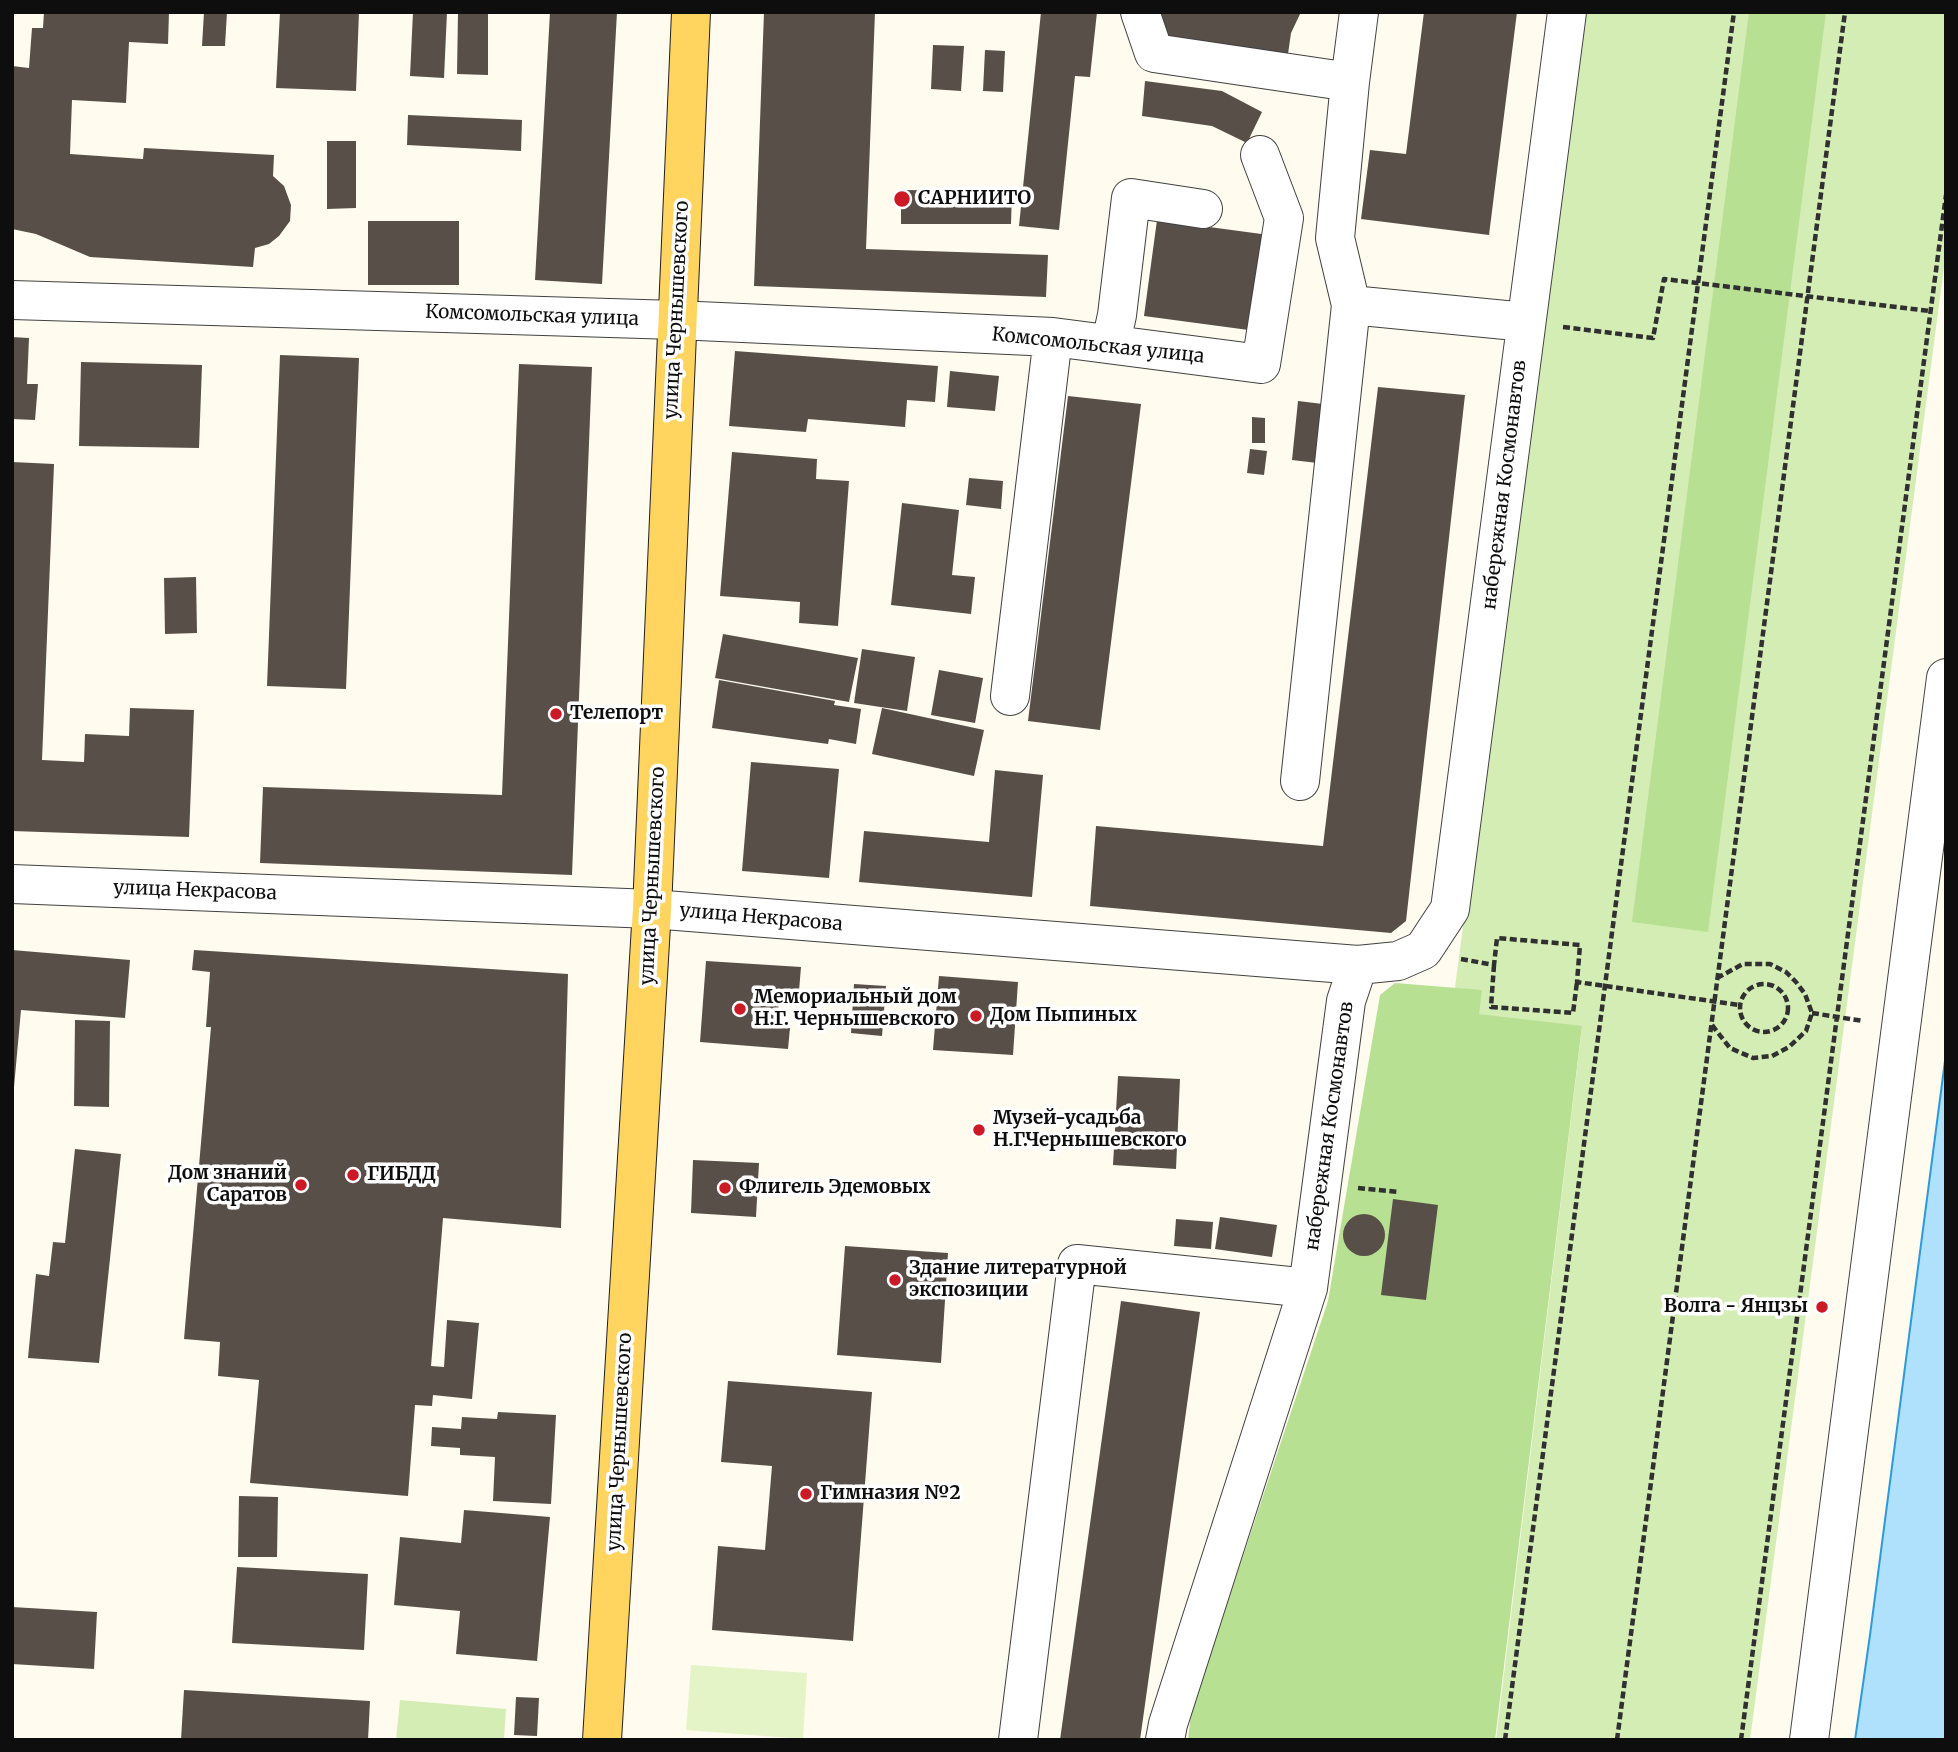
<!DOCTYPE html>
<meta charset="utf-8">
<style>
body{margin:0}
#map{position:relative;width:1958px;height:1752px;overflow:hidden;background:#fffbef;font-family:Merriweather,serif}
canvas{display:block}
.frame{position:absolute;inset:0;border:14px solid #0e0e0e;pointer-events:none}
</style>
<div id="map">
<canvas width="1958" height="1752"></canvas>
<div class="frame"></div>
</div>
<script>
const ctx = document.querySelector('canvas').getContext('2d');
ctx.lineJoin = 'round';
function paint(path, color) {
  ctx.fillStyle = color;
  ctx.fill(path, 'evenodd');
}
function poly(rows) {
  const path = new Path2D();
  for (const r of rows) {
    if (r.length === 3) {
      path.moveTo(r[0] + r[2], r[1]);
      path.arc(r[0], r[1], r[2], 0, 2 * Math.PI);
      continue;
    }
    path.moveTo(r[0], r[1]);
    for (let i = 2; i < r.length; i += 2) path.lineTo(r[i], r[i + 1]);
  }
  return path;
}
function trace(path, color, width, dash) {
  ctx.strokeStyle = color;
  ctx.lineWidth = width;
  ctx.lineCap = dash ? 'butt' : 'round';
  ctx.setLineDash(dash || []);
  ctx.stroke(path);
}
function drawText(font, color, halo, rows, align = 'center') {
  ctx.font = font + ' Merriweather,serif';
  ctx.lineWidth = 7;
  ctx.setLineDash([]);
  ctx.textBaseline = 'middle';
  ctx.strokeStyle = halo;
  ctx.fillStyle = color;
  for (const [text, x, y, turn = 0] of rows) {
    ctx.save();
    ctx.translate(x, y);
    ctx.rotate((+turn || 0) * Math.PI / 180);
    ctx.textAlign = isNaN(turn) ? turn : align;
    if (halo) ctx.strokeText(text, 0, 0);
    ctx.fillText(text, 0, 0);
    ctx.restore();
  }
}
paint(poly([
 [1585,12,1946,12,1946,252,1750,1740,1496,1740,1582,1027,1478,1014,1455,987],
 [400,1700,506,1709,504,1740,396,1740]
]), '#d4edb5');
paint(poly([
 [1749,12,1826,12,1708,932,1632,922],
 [1395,983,1482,990,1479,1014,1582,1026,1495,1740,1188,1740,1191,1712,1328,1301,1380,995]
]), '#b7e092');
paint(poly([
 [691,1665,807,1673,803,1739,686,1730]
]), '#e5f4c7');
const water = poly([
 [1946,1053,1946,1740,1855,1740,1870,1635,1946,1053]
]);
paint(water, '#afe1fc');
trace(water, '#2f9ad9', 2);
paint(poly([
 [44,12,169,12,168,44,129,42,126,103,72,100,70,154,143,159,144,148,274,155,273,176,284,186,291,205,290,221,279,236,269,244,255,248,253,267,90,257,36,234,12,229,12,66,29,68,32,28,43,28],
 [204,12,227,12,225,46,202,46],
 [280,12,359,12,356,91,276,88],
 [413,12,447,12,444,78,410,76],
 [458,12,488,12,488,75,457,74],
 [550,12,617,12,602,284,535,280],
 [764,12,875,12,866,249,1048,255,1046,297,754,286],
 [1041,12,1097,12,1090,77,1075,76,1059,230,1019,226],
 [1153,12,1301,12,1291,33,1288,54,1150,36],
 [1424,12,1517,12,1489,235,1361,219,1370,150,1406,154],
 [933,45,964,46,961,91,931,89],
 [985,50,1005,51,1003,92,983,91],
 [1145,81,1222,91,1262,112,1247,143,1212,126,1142,116],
 [408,115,522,120,521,151,407,145],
 [327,141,356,141,356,208,327,209],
 [901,190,1012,191,1011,224,901,224],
 [1157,220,1269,235,1256,331,1144,316],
 [368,221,459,221,459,285,368,285],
 [12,337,29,338,27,384,38,384,35,420,12,419],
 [735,351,938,366,935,402,907,400,905,427,808,419,806,432,729,426],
 [280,355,359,358,346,689,267,686],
 [81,362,202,365,199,448,79,446],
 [519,364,592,367,572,875,260,863,263,787,502,795],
 [950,371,999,376,995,411,947,407],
 [1378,387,1465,395,1406,921,1391,933,1090,906,1096,826,1323,846],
 [1068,396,1141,404,1100,730,1028,721],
 [1298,401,1331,405,1326,464,1292,460],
 [1252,417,1265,418,1265,443,1252,443],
 [1250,449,1267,451,1264,475,1247,473],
 [732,452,817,459,816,479,849,481,838,626,799,623,800,602,720,596],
 [12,462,54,464,42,760,84,762,85,734,129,736,130,708,194,710,189,837,12,831],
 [969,478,1003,481,1001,509,966,505],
 [902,503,959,510,952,575,975,577,971,614,891,605],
 [196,577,197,633,165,634,164,578],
 [723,634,858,658,849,702,715,678],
 [862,649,915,657,907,711,854,703],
 [939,670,983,678,975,723,931,715],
 [719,680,835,701,834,705,861,709,856,744,829,739,828,744,712,728],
 [882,708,984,730,974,776,872,754],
 [751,762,839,769,829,878,742,871],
 [995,770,1043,775,1032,897,859,882,864,831,989,842],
 [12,950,130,960,125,1018,21,1010,14,1087,12,1087],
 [194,950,568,974,561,1228,443,1218,431,1366,444,1367,447,1320,479,1323,472,1399,433,1395,432,1406,415,1405,408,1496,250,1483,259,1380,218,1376,220,1342,184,1339,211,1027,206,1027,210,972,192,970],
 [706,961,801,967,799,991,780,990,777,1027,790,1028,788,1049,700,1042],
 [939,976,1018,982,1013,1055,933,1050],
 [854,984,886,986,882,1036,851,1033],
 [75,1020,110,1021,109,1107,74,1106],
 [1118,1076,1180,1079,1176,1169,1113,1165],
 [75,1149,121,1154,99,1363,28,1358,36,1274,49,1276,53,1242,65,1243],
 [693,1160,759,1163,756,1217,691,1213],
 [1393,1199,1438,1205,1426,1300,1381,1295],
 [1364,1235,21],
 [1220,1217,1277,1225,1272,1257,1215,1249],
 [1176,1219,1213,1222,1211,1249,1174,1246],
 [845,1246,948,1253,941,1363,837,1355],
 [1121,1301,1200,1312,1140,1740,1060,1740],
 [728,1381,872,1392,853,1641,712,1630,718,1546,765,1550,772,1466,721,1462],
 [498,1412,556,1415,551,1504,493,1501,495,1457,460,1455,460,1448,431,1446,432,1427,461,1429,462,1417,497,1419],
 [239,1496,278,1497,277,1557,238,1557],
 [464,1510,550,1517,537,1661,456,1654,460,1611,394,1605,400,1537,461,1543],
 [237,1567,368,1574,364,1650,232,1643],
 [12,1607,97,1612,94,1669,12,1664],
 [184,1690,370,1701,368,1740,181,1740],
 [516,1697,539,1698,537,1736,514,1735]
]), '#584f49');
const minor = poly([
 [1140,12,1154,53,1350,82],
 [12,300,676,320,1053,337,1261,364,1284,218,1260,155],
 [1351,305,1526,322],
 [1111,343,1117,315,1131,198,1203,209],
 [1010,696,1053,337],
 [1300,781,1351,305,1335,238,1350,82,1359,12],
 [12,884,652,909,1358,965,1398,961,1423,950,1450,909,1567,12],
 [1018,1740,1077,1264,1308,1288],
 [1165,1740,1168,1724,1308,1288,1346,1001,1358,965],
 [1809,1740,1946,678]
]);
const major = poly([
 [602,1740,652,909,691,12]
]);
trace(minor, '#414141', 40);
trace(major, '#1f1f1f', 40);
trace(poly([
 [1563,327,1653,338,1664,279,1930,311],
 [1461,959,1494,965,1497,938,1580,945,1577,982,1739,1005],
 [1494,965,1491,1007,1573,1013,1577,982],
 [1764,1008,24],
 [1812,1013,1863,1021],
 [1712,1025,1730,1048,1753,1058,1772,1056,1789,1047,1806,1031,1812,1013,1805,994,1796,982,1786,972,1770,964,1743,964,1719,977],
 [1358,1188,1399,1192],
 [1505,1740,1734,12],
 [1617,1740,1845,12],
 [1741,1740,1946,195]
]), '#303030', 4.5, [7, 3.5]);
trace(minor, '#fff', 38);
trace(major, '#ffd45f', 38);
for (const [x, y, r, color] of [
 [902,199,9,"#cb1926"],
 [556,714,7,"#cb1926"],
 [740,1009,7,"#cb1926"],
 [976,1016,7,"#cb1926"],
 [979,1130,7,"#cb1926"],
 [353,1175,7,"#cb1926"],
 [301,1185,7,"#cb1926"],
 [725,1188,7,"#cb1926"],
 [895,1280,7,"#cb1926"],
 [1822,1307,7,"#cb1926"],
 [806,1494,7,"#cb1926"]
]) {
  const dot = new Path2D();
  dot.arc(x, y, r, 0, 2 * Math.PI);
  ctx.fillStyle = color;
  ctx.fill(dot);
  trace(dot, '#fff', 2.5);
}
drawText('bold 19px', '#0e0e0e', '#fff', [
 ["САРНИИТО",918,199],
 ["Телепорт",570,714],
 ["Мемориальный дом",754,998],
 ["Н.Г. Чернышевского",754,1020],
 ["Дом Пыпиных",990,1016],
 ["Музей-усадьба",993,1119],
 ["Н.Г.Чернышевского",993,1141],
 ["Дом знаний",287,1174,"right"],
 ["Саратов",287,1196,"right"],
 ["ГИБДД",367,1175],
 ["Флигель Эдемовых",739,1188],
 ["Здание литературной",909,1269],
 ["экспозиции",909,1291],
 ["Волга - Янцзы",1808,1307,"right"],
 ["Гимназия №2",820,1494]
], 'left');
drawText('19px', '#0e0e0e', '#fff', [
 ["улица Чернышевского",677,310,-87],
 ["Комсомольская улица",532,316,2],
 ["Комсомольская улица",1098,346,6],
 ["набережная Космонавтов",1505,485,-83],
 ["улица Чернышевского",653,876,-87],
 ["улица Некрасова",195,891,2],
 ["улица Некрасова",761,918,5],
 ["набережная Космонавтов",1330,1126,-82],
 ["улица Чернышевского",620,1442,-87]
]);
</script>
